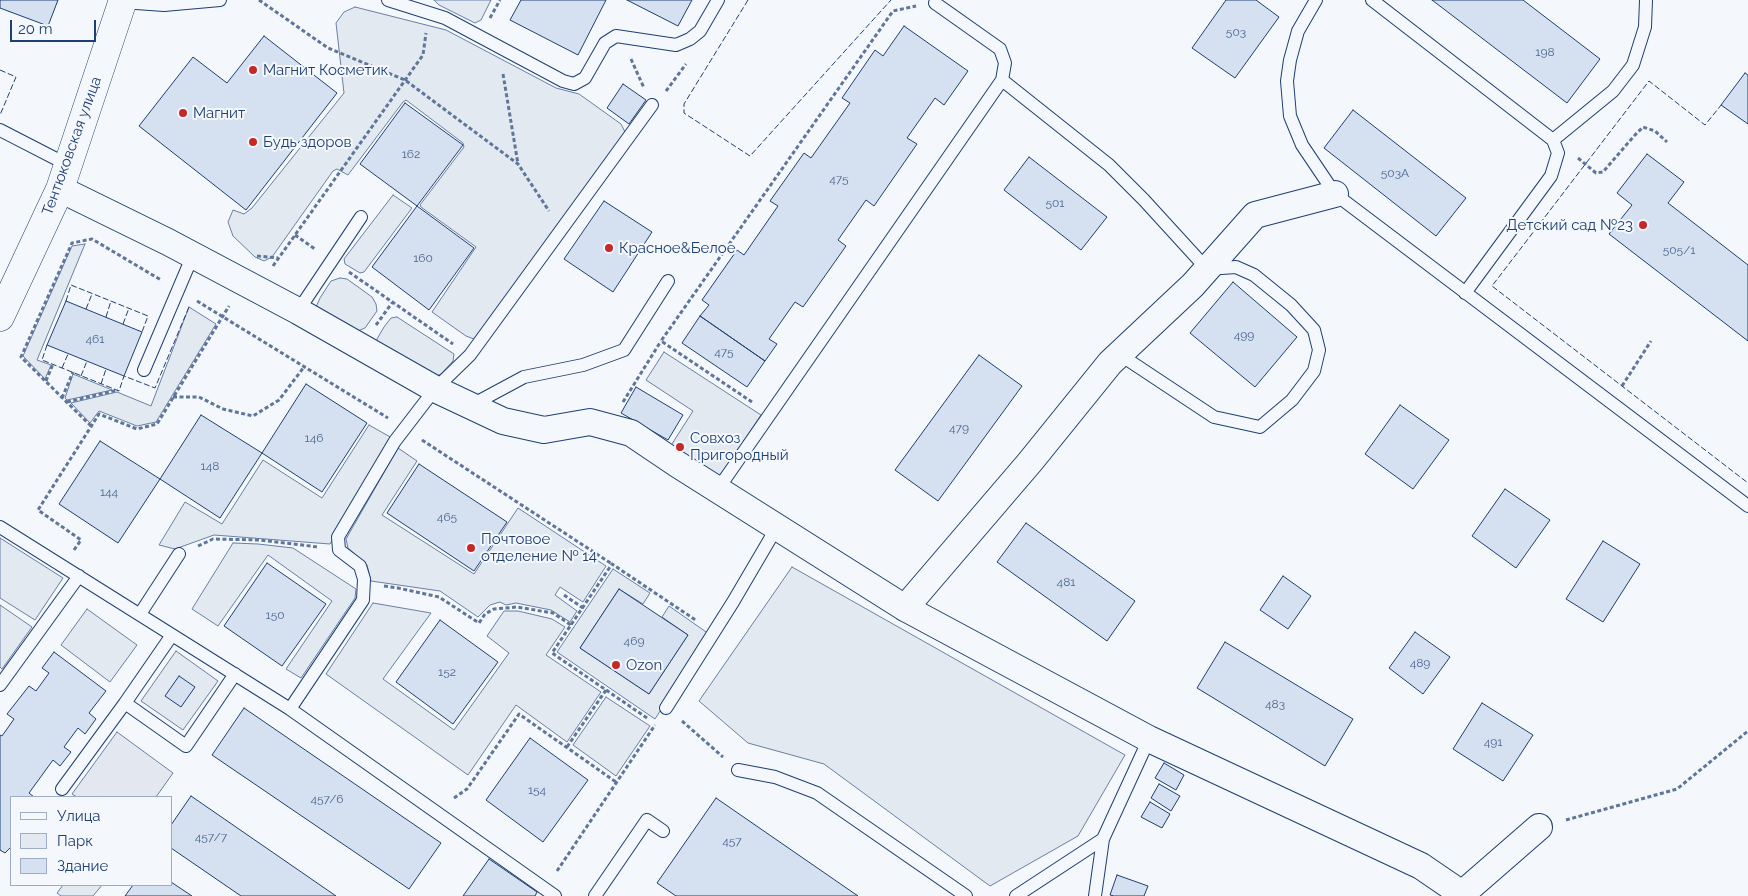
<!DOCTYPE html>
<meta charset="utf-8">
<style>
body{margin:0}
#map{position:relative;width:1748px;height:896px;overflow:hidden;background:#f4f7fb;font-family:Raleway,sans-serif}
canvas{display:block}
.legend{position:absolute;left:10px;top:796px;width:162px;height:90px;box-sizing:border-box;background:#f4f7fb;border:1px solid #9eadc5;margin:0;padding:6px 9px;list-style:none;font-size:15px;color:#1d3f73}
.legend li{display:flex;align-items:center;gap:10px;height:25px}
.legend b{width:25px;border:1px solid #9eadc5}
.scale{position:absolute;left:10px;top:20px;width:86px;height:22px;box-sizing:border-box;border:2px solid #1d3f73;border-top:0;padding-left:6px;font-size:15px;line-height:18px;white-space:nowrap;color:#1d3f73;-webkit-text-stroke:4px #f4f7fb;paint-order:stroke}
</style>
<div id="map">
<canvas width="1748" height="896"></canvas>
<ul class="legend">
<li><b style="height:6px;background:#f4f7fb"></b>Улица</li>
<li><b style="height:14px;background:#e3e9f0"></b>Парк</li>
<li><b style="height:14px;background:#d5e0f0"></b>Здание</li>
</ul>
<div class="scale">20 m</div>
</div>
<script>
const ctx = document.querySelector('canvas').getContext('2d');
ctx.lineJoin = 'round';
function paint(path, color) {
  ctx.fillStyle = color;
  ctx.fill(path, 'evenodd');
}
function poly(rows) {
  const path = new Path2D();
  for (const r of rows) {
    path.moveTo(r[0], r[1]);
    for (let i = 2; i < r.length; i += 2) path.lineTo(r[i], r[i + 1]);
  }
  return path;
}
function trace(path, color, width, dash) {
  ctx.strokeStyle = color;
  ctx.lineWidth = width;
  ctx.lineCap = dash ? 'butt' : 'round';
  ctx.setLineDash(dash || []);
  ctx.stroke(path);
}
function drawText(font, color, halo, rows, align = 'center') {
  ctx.font = font + ' Raleway,sans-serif';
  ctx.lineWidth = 4;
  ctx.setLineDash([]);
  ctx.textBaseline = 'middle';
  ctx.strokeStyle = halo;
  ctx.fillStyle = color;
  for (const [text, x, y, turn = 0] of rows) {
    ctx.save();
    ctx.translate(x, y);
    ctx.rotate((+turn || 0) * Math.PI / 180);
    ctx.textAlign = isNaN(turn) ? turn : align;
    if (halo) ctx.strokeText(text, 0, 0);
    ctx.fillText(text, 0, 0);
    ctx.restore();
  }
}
const green = poly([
 [434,0,491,0,481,20,475,23,439,5,434,0],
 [355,7,446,30,556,88,579,94,621,124,625,132,479,335,474,339,466,336,432,312,476,247,421,207,420,205,464,147,463,143,406,100,403,102,348,175,337,169,333,171,272,257,264,261,255,257,233,236,228,222,233,210,244,214,252,208,344,93,336,23,344,12,355,7],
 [393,195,412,208,364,272,360,273,345,264,344,259,393,195],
 [85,244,37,360,51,365,45,379,23,356,72,246,85,244],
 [340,278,347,279,372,297,376,304,377,311,365,328,353,333,316,307,320,298,331,281,340,278],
 [189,307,216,324,156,422,137,426,99,411,90,423,71,403,117,392,151,406,189,307],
 [397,317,454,354,453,361,441,374,433,378,378,345,377,339,384,327,391,318,397,317],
 [664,352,761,415,719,478,670,447,693,411,646,380,664,352],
 [73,374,112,390,67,400,65,398,73,374],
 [369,425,392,438,330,544,214,535,175,549,159,545,185,502,222,524,263,460,322,498,369,425],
 [398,448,417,461,382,515,474,574,518,508,606,566,583,602,560,587,555,595,577,611,570,622,551,610,516,603,506,605,500,602,490,605,478,617,440,591,371,581,367,565,348,548,346,539,398,448],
 [0,538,63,578,35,620,0,598,0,538],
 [233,543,258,544,293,548,356,589,355,598,301,678,286,669,332,601,268,555,218,626,192,609,233,543],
 [792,567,1125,755,1078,836,990,886,824,764,748,743,699,701,792,567],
 [613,569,650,593,643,604,619,589,580,648,649,694,688,635,662,617,669,606,709,634,655,719,557,652,613,569],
 [373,603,431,613,383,679,454,730,509,653,487,636,504,611,518,611,552,619,565,627,546,655,601,692,567,742,516,705,468,775,326,674,373,603],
 [0,605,32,627,2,669,0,667,0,605],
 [87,609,137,645,110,682,61,645,87,609],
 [176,651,218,681,183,730,141,701,176,651],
 [606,697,650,726,616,776,573,745,606,697],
 [63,885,102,885,93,896,61,896,57,893,63,885]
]);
paint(green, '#e3e9f0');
trace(green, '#687fa3', 1);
const parking = poly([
 [117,732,173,773,156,797,77,797,72,794,117,732]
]);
paint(parking, '#e3e8f0');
trace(parking, '#687fa3', 1);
const building = poly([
 [0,0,58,0,48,26,0,8,0,0],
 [521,0,606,0,578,55,510,20,521,0],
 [627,0,692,0,678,26,627,0],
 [1226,0,1256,0,1279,17,1235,78,1192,48,1226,0],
 [1432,0,1523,0,1600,59,1567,103,1432,0],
 [904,26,968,71,944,105,935,98,907,138,917,144,874,206,866,200,838,240,846,246,803,307,795,302,769,339,777,344,765,361,700,316,709,305,702,300,737,250,744,255,778,206,770,201,804,153,811,158,850,103,842,98,875,50,883,56,904,26],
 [264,36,337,93,246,210,139,126,193,57,227,83,264,36],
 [1745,73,1748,75,1748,124,1721,105,1745,73],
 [623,84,646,100,629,124,607,108,623,84],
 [405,103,463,145,417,206,360,164,405,103],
 [1353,110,1466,198,1436,236,1324,148,1353,110],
 [1647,154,1684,182,1668,203,1748,265,1748,341,1609,234,1632,205,1617,193,1647,154],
 [1029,157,1107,217,1081,250,1004,190,1029,157],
 [604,201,652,232,613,292,564,259,604,201],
 [417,206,474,248,429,310,372,267,417,206],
 [1233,282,1297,337,1255,387,1190,333,1233,282],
 [66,301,142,332,124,376,47,345,66,301],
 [700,316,765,361,747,387,682,343,700,316],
 [979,355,1022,386,938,501,895,470,979,355],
 [306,384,367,423,322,492,262,453,306,384],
 [636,387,683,415,668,440,621,413,636,387],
 [1400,405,1449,440,1413,489,1365,454,1400,405],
 [201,415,262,453,220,518,160,479,201,415],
 [100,441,160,479,118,543,59,504,100,441],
 [419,464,507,522,474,571,387,513,419,464],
 [1505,489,1550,520,1516,568,1472,536,1505,489],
 [1026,523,1135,601,1107,641,997,562,1026,523],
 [1603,541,1640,564,1603,622,1566,599,1603,541],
 [267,563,326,604,282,666,224,626,267,563],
 [1283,576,1311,596,1288,629,1260,610,1283,576],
 [619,589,688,635,649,694,580,648,619,589],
 [440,620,498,662,453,724,396,682,440,620],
 [1415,632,1450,657,1423,694,1389,668,1415,632],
 [1225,642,1353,719,1325,766,1197,688,1225,642],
 [54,652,106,691,89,713,96,719,85,734,78,728,64,747,71,752,60,766,53,760,29,793,34,797,11,797,11,847,5,853,0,850,0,735,2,736,14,719,7,714,29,686,36,691,49,673,42,668,54,652],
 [179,676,195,687,181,707,165,696,179,676],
 [1482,703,1533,735,1503,781,1453,749,1482,703],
 [244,708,441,843,409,889,212,755,244,708],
 [530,738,588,780,543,842,486,800,530,738],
 [1164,763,1184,775,1176,790,1155,778,1164,763],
 [1159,784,1180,796,1171,811,1151,798,1159,784],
 [191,796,336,896,241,896,171,848,171,825,191,796],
 [716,798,858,896,676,896,657,883,716,798],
 [1150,802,1170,814,1162,828,1141,817,1150,802],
 [489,859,537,892,535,896,463,896,489,859],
 [1117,875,1148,886,1144,896,1114,896,1110,895,1117,875],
 [171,882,192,896,125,896,133,885,171,885,171,882]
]);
paint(building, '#d5e0f0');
trace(building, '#1d3f73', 1);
const service = poly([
 [388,0,445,18,563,81,574,84,585,78,605,43,616,36,676,45,690,39,700,31,718,0],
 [1316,0,1298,31,1290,60,1287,81,1290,116,1302,145,1335,194,1748,506],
 [1372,0,1553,140,1558,153,1551,176,1465,293],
 [122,2,164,5,220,0],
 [1002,80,1109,165,1144,200,1207,269,1236,267,1254,275,1291,305,1314,330,1319,350,1314,371,1292,400,1260,427,1214,417,1119,354],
 [0,130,68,165],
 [1553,140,1613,91,1633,65,1645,27,1646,0],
 [298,311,361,217],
 [144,370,193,255],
 [470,406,524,377,583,365,624,350,668,281],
 [718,489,1002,80,1005,63,1000,49,935,3],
 [0,527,290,709,555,896],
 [140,614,179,554],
 [172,635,125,703,186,746,235,674],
 [0,685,79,576],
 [666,708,733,602,777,527],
 [290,709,363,600,364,579,360,566,339,550,338,537,395,441,435,389,470,355,652,105],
 [738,770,775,777,817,793,966,896],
 [62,789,125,703],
 [595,896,647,820,663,831],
 [1016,896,1103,839],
 [1095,896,1103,839,1149,739]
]);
const minor = poly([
 [60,189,168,242,298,311,435,389,503,421,544,430,590,422,631,433,677,464,905,608,1149,739,1421,866,1462,894,1461,896],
 [905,608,1030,462,1110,363,1193,285,1255,215,1335,194],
 [1462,894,1539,827]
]);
const tertiary = poly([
 [0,317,60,189,123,0]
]);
trace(service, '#1d3f73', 14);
trace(minor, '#1d3f73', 28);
trace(tertiary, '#1d3f73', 29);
trace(poly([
 [259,0,328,48,405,80,518,164,549,211],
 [490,18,500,0],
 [631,59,644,88],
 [503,74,518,164],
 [666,91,686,64],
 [1578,158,1596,173,1603,172,1634,136,1643,127,1655,131,1667,142],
 [295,235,315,249],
 [257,256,278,258],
 [273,266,423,55,426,33],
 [349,272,453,344],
 [197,301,388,418],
 [376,325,392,303],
 [46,381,53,364],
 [1622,386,1651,341],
 [173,397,199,397,223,409,253,416,279,400,304,367],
 [62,398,73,372],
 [67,402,118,390],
 [623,402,661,341],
 [752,402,661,341,893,11,916,6],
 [91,426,21,357,72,243,92,239,161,280],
 [422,440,612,564],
 [198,546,213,539,260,540,318,547],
 [74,550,81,540,38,510,99,414,137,429,157,424,229,306],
 [384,586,398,588,439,597,479,623,485,614,494,609,517,607,553,613,571,625],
 [564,595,583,608],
 [647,718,552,653,612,564,697,621],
 [682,721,723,757],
 [567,747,606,690],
 [454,798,467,789,519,714,616,782],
 [1566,820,1677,789,1748,731],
 [557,871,655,725]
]), '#5e769c', 3, [4, 2.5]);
trace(service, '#f4f7fb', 12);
trace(minor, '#f4f7fb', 26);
trace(tertiary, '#f4f7fb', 28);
trace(poly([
 [748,0,684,104,684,113,750,156,891,0],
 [0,70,16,77,0,115],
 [1722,104,1705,125,1649,81,1492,286,1748,483],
 [66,301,71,285,148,316,142,332],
 [86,309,92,294],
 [106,317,111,301],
 [123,324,129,308],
 [47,345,42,360,62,368,119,391,124,376,155,388,189,307],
 [62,368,68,354],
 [81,376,87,361],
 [101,384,106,369]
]), '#1d3f73', 1, [6, 2.5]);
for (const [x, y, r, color] of [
 [253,70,5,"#c62828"],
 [183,113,5,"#c62828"],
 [253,142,5,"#c62828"],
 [1643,225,5,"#c62828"],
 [609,248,5,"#c62828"],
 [680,447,5,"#c62828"],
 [471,548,5,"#c62828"],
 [616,665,5,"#c62828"]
]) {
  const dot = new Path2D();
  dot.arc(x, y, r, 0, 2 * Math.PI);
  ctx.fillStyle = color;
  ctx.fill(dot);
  trace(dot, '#f4f7fb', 2);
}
drawText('12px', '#4b6792', null, [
 ["503",1236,32],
 ["198",1545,52],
 ["162",411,154],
 ["503А",1395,173],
 ["475",839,179],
 ["501",1055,203],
 ["505/1",1679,250],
 ["160",423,258],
 ["499",1244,335],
 ["461",95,339],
 ["475",724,352],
 ["479",959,428],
 ["146",314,438],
 ["148",210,466],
 ["144",109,492],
 ["465",447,517],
 ["481",1066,582],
 ["150",275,615],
 ["469",634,641],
 ["489",1420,663],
 ["152",447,672],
 ["483",1275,704],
 ["491",1493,742],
 ["154",537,790],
 ["457/6",327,799],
 ["457/7",211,837],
 ["457",732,841]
]);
drawText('15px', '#1d3f73', '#f4f7fb', [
 ["Магнит Косметик",263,70],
 ["Магнит",193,113],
 ["Будь здоров",263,142],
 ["Детский сад №23",1633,225,"right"],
 ["Красное&Белое",619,248],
 ["Совхоз",690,438],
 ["Пригородный",690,455],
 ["Почтовое",481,539],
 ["отделение № 14",481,556],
 ["Ozon",626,665]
], 'left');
drawText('15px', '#1d3f73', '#f4f7fb', [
 ["Тентюковская улица",72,146,-70]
]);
</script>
